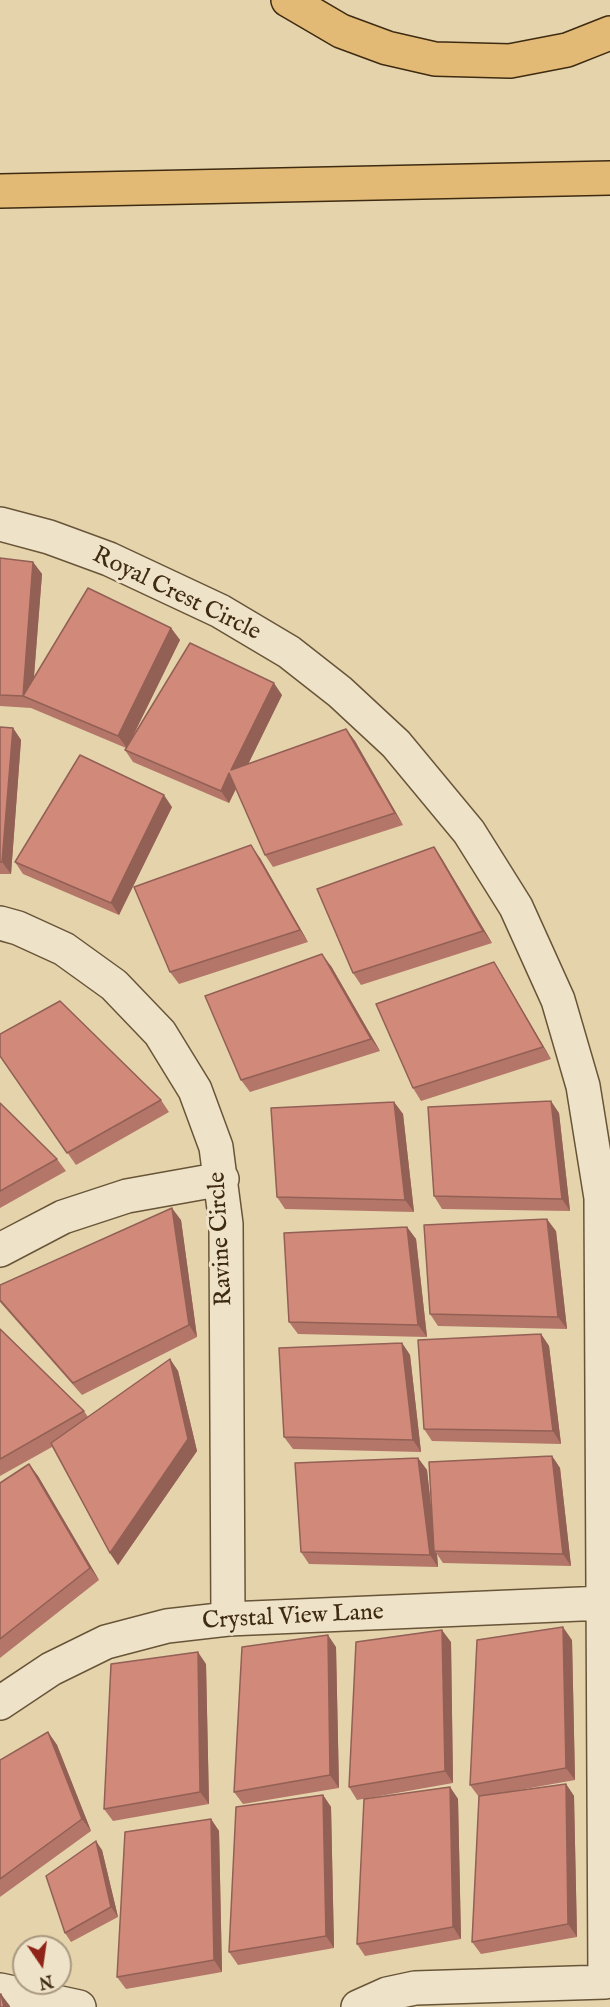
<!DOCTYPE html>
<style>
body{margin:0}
#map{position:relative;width:610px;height:2007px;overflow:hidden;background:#e5d3ac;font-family:"IM FELL English",serif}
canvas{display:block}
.north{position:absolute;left:12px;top:1935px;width:60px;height:60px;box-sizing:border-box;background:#eee2c9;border:2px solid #a8997f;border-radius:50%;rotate:167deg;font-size:16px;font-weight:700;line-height:24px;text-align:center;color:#3e2b11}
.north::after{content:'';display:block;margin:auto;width:21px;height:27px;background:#8f2418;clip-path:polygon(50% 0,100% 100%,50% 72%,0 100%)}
</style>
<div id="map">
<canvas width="610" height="2007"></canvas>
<div class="north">N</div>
</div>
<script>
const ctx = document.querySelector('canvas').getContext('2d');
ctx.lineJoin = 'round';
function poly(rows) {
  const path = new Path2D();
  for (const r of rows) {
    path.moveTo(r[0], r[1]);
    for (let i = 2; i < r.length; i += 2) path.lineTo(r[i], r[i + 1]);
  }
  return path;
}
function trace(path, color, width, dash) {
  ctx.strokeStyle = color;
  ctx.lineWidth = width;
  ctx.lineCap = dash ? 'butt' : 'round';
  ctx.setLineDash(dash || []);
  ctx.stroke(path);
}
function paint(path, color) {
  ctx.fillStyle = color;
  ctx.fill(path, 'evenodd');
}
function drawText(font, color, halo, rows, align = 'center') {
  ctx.font = font + ' "IM FELL English",serif';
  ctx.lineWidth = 6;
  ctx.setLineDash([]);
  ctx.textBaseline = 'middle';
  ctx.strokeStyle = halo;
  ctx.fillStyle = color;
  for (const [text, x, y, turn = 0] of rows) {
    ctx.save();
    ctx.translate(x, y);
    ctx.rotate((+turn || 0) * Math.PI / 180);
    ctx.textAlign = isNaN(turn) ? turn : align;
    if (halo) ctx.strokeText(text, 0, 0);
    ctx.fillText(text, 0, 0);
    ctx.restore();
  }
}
const street = poly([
 [0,524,49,537,109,559,220,611,289,652,340,692,396,744,469,832,516,907,558,1000,583,1086,601,1198,605,1982,415,1988,387,1994,358,2007],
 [0,923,18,928,64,949,114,985,160,1033,195,1090,216,1147,226,1224,228,1619],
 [0,1250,63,1217,127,1196,222,1179],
 [0,1703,51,1669,106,1642,167,1626,228,1619,604,1603],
 [0,1990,79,2007]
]);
const highway = poly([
 [288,0,341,31,387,48,435,59,510,61,567,50,610,33],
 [0,191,610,178]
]);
trace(street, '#685538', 36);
trace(highway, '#3e2b11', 36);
trace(street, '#eee2c9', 33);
trace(highway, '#e2ba76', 33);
paint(poly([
 [0,558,33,562,42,574,34,678,171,628,180,640,131,740,282,695,248,764,346,729,355,741,403,825,273,867,265,855,236,788,229,803,133,762,125,750,126,748,31,708,0,706],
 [0,727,13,728,21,740,11,874,0,874],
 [172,807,119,915,23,874,15,862],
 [434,847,442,859,492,943,361,985,353,973],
 [260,858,308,942,179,984,170,972],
 [494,962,502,975,551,1059,421,1101,413,1088],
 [331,966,380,1051,250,1092,241,1080],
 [0,1056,161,1100,169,1112,76,1165],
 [394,1102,403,1114,414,1212,285,1209,277,1197],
 [0,1103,57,1159,66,1171,0,1208],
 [559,1113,570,1211,442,1209,434,1196],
 [181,1220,197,1337,82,1395,0,1302,0,1285],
 [407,1227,416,1239,427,1337,298,1334,289,1322],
 [556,1231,567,1329,438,1326,430,1314],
 [0,1329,84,1411,88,1417,170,1359,178,1371,197,1451,118,1565,110,1553,52,1447,0,1476],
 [541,1334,549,1346,561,1444,432,1441,424,1429],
 [402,1343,410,1355,421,1452,293,1449,284,1437],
 [552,1456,560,1468,571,1566,443,1563,437,1554,438,1567,309,1564,301,1552,418,1458,427,1470,432,1515],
 [29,1464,38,1476,99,1580,0,1658,0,1483],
 [572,1640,575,1780,508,1792,566,1784,574,1796,577,1937,481,1954,472,1942,479,1797,470,1785],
 [451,1642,453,1783,357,1800,349,1787],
 [336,1647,339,1788,243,1804,234,1792],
 [206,1664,209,1804,113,1821,104,1809],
 [48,1732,57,1745,91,1831,0,1897,0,1760],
 [450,1787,458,1799,461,1939,365,1956,357,1944],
 [323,1795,331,1807,334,1948,238,1965,229,1952],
 [211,1819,219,1831,222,1972,126,1989,117,1977],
 [102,1850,118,1917,71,1942,65,1933]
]), '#b47668');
paint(poly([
 [33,562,42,574,32,700,23,696],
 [171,628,180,640,127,748,118,736],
 [274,683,282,695,239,783,231,770],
 [13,728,21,740,11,874,2,862],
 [346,729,355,741,403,825,395,813],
 [229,773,238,785,229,803,221,791],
 [164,795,172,807,119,915,111,903],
 [251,845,260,858,308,942,300,930],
 [434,847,442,859,492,943,483,931],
 [322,954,331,966,380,1051,371,1039],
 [494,962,502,975,551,1059,543,1047],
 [551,1101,559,1113,570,1211,562,1199],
 [394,1102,403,1114,414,1212,405,1200],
 [172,1208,181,1220,197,1337,189,1325],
 [547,1219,556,1231,567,1329,558,1317],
 [407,1227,416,1239,427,1337,418,1325],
 [541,1334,549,1346,561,1444,553,1431],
 [402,1343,410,1355,421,1452,413,1440],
 [170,1359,178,1371,197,1451,118,1565,110,1553],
 [552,1456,560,1468,571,1566,563,1554],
 [418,1458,427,1470,436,1551,434,1551,437,1554,438,1567,430,1555],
 [29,1464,38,1476,99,1580,90,1568],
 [563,1627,572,1640,575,1780,566,1768],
 [442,1630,451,1642,453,1783,445,1771],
 [328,1635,336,1647,339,1788,330,1775],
 [198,1652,206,1664,209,1804,200,1792],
 [48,1732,57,1745,91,1831,82,1819],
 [566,1784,574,1796,577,1937,568,1924],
 [450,1787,458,1799,461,1939,453,1927],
 [323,1795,331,1807,334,1948,326,1936],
 [211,1819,219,1831,222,1972,214,1960],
 [96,1841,102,1850,118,1917,111,1907],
 [1,1994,10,2006,10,2007,4,2007]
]), '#926055');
const building = poly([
 [0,558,33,562,23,696,0,695,0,558],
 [88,588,171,628,118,736,23,696,88,588],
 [190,643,274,683,231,770,346,729,395,813,265,855,229,773,221,791,125,750,190,643],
 [0,727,13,728,2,862,0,862,0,727],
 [80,755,164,795,111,903,15,862,80,755],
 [251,845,300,930,170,972,134,887,251,845],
 [434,847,483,931,353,973,317,889,434,847],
 [322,954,371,1039,241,1080,205,996,322,954],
 [494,962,543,1047,413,1088,376,1004,494,962],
 [60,1001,161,1100,67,1153,0,1056,0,1034,60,1001],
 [551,1101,562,1199,434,1196,428,1107,551,1101],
 [394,1102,405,1200,277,1197,271,1108,394,1102],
 [0,1103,57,1159,0,1191,0,1103],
 [172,1208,189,1325,73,1383,0,1300,0,1285,172,1208],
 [547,1219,558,1317,430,1314,424,1225,547,1219],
 [407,1227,418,1325,289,1322,284,1233,407,1227],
 [0,1329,84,1411,0,1459,0,1329],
 [541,1334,553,1431,424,1429,418,1340,541,1334],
 [402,1343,413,1440,284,1437,279,1348,402,1343],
 [170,1359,188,1439,110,1553,51,1443,170,1359],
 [552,1456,563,1554,434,1551,429,1462,552,1456],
 [418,1458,430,1555,301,1552,295,1463,418,1458],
 [29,1464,90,1568,0,1639,0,1483,29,1464],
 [563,1627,566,1768,470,1785,477,1640,563,1627],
 [442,1630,445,1771,349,1787,356,1642,442,1630],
 [328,1635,330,1775,234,1792,242,1647,328,1635],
 [198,1652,200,1792,104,1809,111,1664,198,1652],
 [48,1732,82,1819,0,1879,0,1760,48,1732],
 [566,1784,568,1924,472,1942,479,1796,566,1784],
 [450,1787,453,1927,357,1944,364,1799,450,1787],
 [323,1795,326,1936,229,1952,236,1807,323,1795],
 [211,1819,214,1960,117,1977,125,1832,211,1819],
 [96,1841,111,1907,65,1933,46,1876,96,1841],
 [0,1994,1,1994,4,2007,0,2007,0,1994]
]);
paint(building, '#d18979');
trace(building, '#926055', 1.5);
drawText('24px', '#3e2b11', '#eee2c9', [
 ["Royal Crest Circle",176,595,26],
 ["Ravine Circle",222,1239,-93],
 ["Crystal View Lane",293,1618,-3]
]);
</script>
